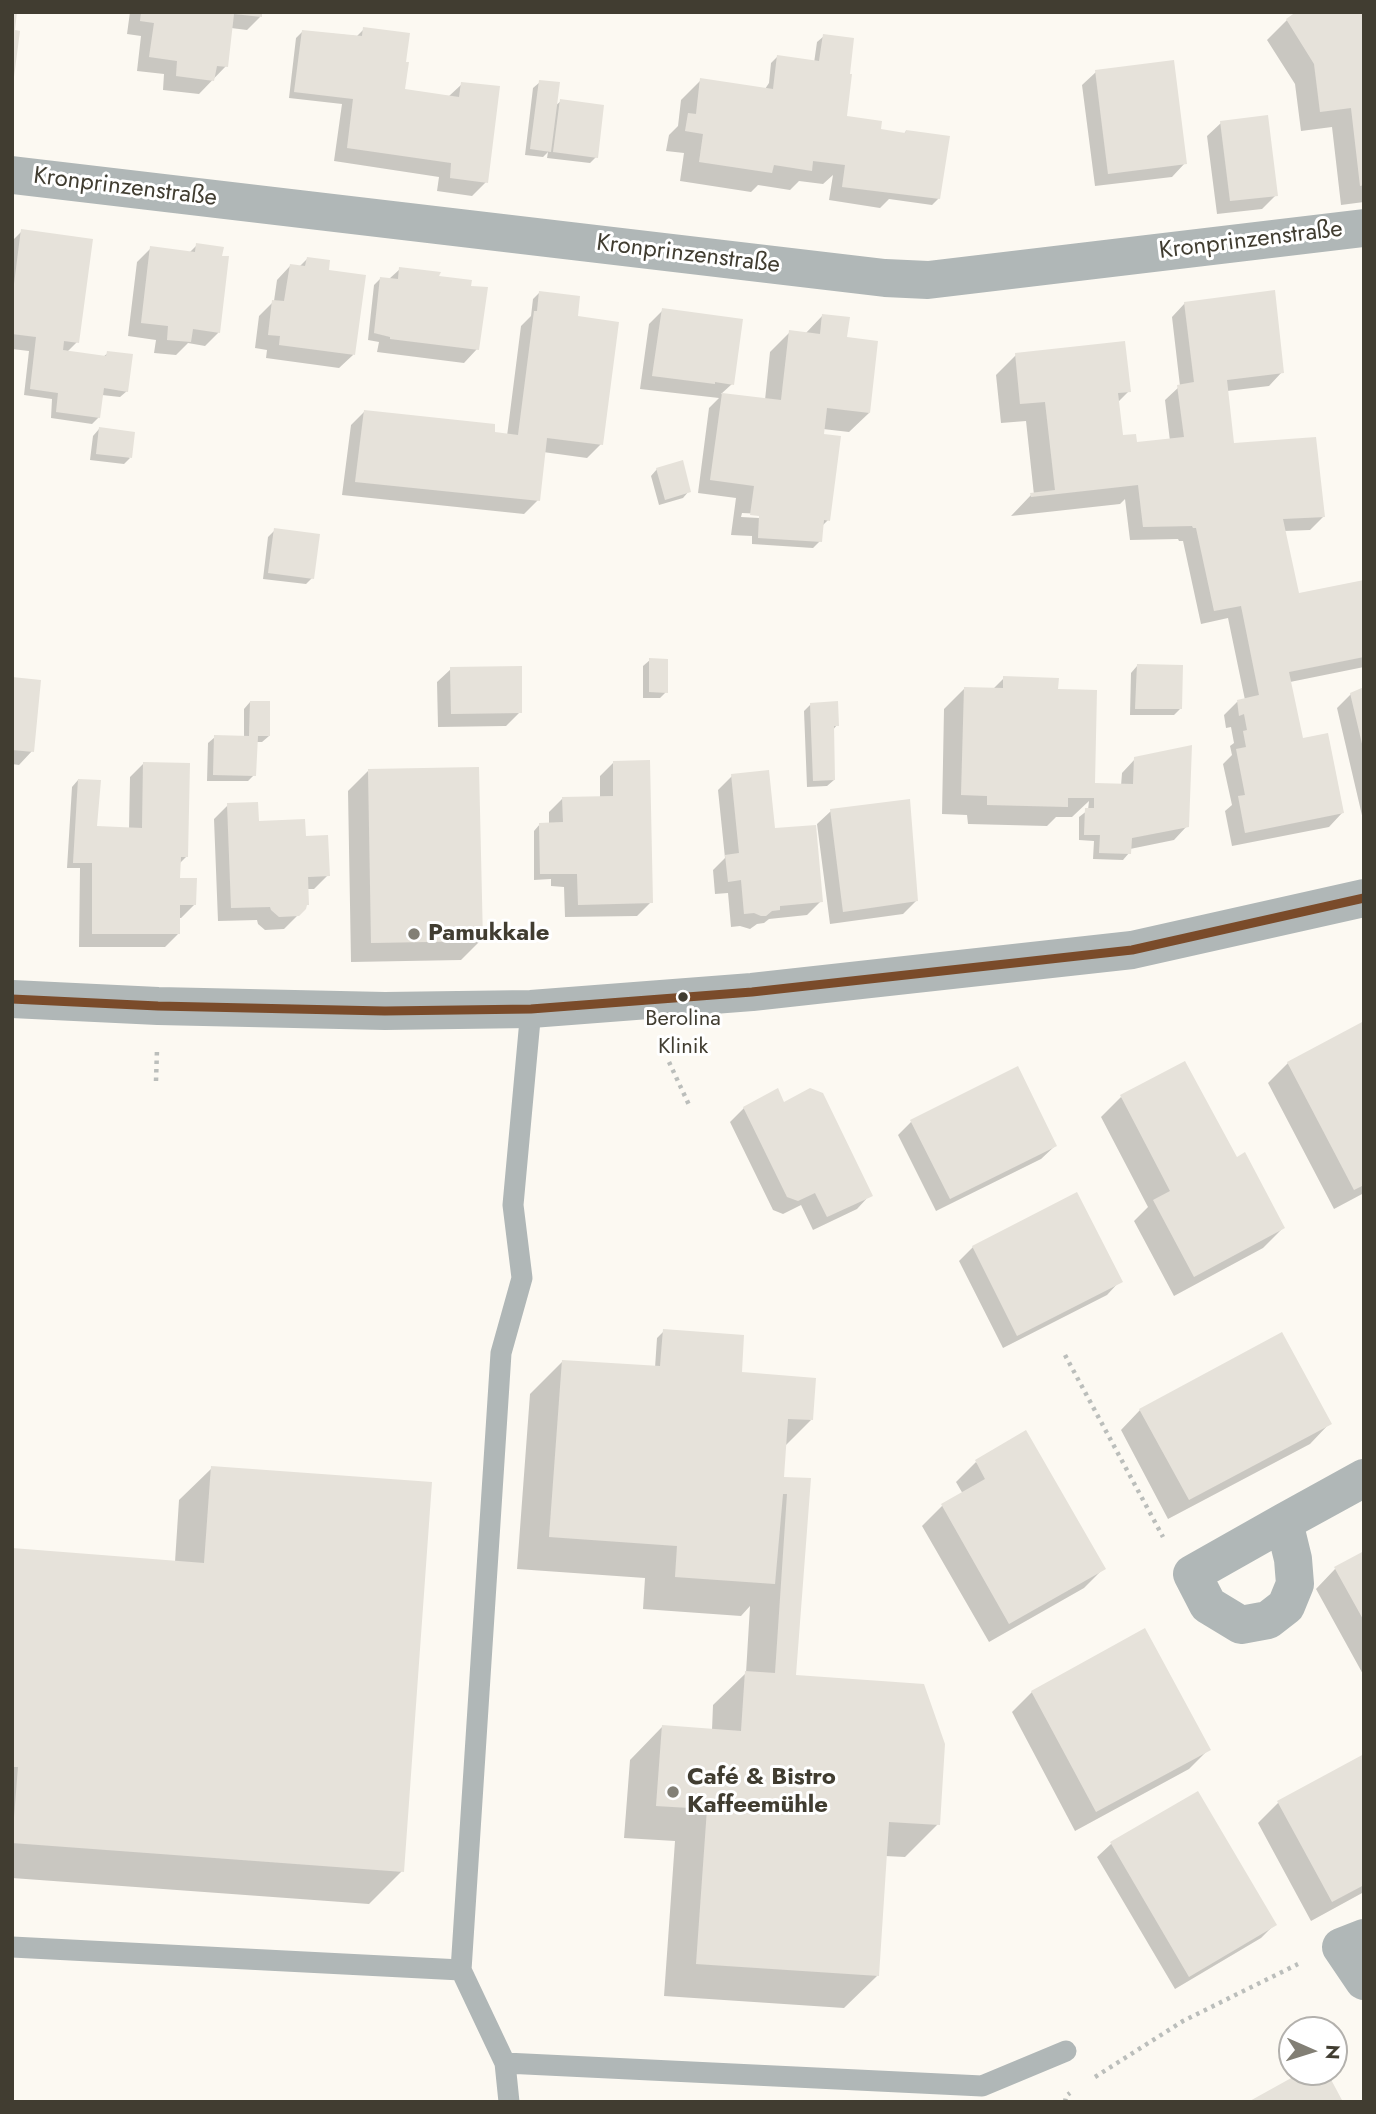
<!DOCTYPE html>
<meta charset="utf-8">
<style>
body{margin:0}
#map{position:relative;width:1376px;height:2114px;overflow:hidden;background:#fcf9f2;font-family:Jost,sans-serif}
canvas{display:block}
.frame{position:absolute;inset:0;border:14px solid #413d31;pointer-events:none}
.north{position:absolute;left:1278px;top:2016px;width:70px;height:70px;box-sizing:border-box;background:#fff;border:2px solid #b3b1ad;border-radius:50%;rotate:93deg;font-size:19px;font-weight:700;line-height:28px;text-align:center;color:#413d31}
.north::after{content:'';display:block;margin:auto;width:24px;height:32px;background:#827f75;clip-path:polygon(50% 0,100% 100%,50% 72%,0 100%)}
</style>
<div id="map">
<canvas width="1376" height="2114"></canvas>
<div class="frame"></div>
<div class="north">N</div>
</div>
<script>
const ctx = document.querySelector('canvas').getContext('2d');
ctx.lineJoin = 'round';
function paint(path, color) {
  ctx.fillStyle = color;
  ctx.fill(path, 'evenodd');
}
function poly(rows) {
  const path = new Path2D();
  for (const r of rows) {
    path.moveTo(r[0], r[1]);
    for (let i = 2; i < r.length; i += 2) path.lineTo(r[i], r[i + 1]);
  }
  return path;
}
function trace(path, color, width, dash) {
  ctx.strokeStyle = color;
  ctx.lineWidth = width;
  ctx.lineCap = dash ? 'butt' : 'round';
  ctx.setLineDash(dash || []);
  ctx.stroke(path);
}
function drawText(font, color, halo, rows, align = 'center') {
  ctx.font = font + ' Jost,sans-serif';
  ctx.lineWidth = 6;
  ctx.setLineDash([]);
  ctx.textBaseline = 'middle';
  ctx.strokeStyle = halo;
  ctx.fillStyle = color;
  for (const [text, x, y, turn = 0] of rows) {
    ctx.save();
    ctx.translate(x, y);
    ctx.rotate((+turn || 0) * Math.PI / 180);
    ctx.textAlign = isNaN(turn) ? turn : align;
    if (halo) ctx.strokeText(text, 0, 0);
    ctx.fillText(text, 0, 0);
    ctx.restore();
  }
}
paint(poly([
 [130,12,261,12,260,17,247,30,231,28,226,66,199,94,163,90,164,74,137,71,141,36,127,34],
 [1364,12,1364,202,1341,205,1332,127,1301,131,1295,84,1267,40,1287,20],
 [364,29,403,91,448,97,462,84,486,182,472,196,437,191,439,177,334,161,342,104,289,98,296,38,303,31,357,36],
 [824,36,845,118,877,131,903,135,906,131,939,198,932,205,889,199,880,208,829,200,833,175,823,184,799,181,790,190,758,185,751,192,680,181,684,153,666,151,669,135,678,126,681,100,701,80,765,89,769,83,771,63,777,57,814,63,817,42],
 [1096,72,1185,163,1172,177,1095,186,1082,85],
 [540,82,555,106,561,101,596,157,590,163,547,158,548,152,543,157,525,155,533,88],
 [1221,123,1276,195,1262,209,1217,214,1207,136],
 [22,231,77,342,67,352,103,357,108,353,127,391,120,397,102,395,99,417,92,424,51,418,52,399,24,395,29,351,12,349,12,241],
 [197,245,219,332,205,346,188,343,176,355,154,353,156,340,128,336,137,262,151,248,189,253],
 [307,259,327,271,353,355,339,368,266,358,267,350,255,348,259,316,274,301,277,280,290,266,299,267],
 [400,269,437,277,477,349,464,363,377,352,379,342,368,340,374,285,381,278,389,279],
 [539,293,576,315,601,444,587,458,543,452,538,500,524,514,342,495,351,425,364,412,507,436,521,326,531,316,533,299],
 [1185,303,1282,372,1269,386,1227,391,1233,444,1323,517,1310,530,1284,531,1297,595,1364,581,1364,667,1290,682,1302,740,1342,813,1329,827,1232,846,1225,811,1232,805,1223,764,1232,755,1230,746,1234,743,1231,727,1226,728,1224,715,1237,702,1245,700,1228,618,1201,624,1183,541,1179,541,1178,539,1130,540,1125,499,1120,504,1011,516,1031,495,1034,495,1026,421,1001,423,996,375,1016,355,1129,391,1117,403,1121,437,1136,446,1170,441,1165,400,1180,386,1172,317],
 [663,310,732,384,721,394,765,400,770,352,790,332,805,334,823,315,845,339,869,413,849,432,823,429,828,520,821,527,820,541,813,548,752,544,752,536,731,535,736,498,698,493,709,408,719,398,640,389,649,324],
 [742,513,763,514,759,518,741,517],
 [99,429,130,458,124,464,90,460,93,436],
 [657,469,689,491,683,498,659,505,651,476],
 [275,530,312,578,306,584,263,579,268,537],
 [650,660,666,692,660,698,643,698,643,666],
 [1137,666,1180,709,1174,715,1130,715,1131,673],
 [451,669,520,712,506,726,438,727,437,682],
 [1004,678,1056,691,1093,788,1121,786,1122,773,1135,759,1187,826,1174,840,1130,849,1129,853,1123,860,1093,859,1094,841,1079,840,1079,817,1088,810,1089,801,1072,817,1056,817,1047,826,968,824,967,815,942,814,944,709,964,689,992,690],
 [12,679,32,751,19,765,12,764],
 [1364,689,1364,824,1337,708,1351,694],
 [250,702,269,736,262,742,256,742,254,775,248,781,207,781,208,743,215,737,244,738,244,709],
 [811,704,837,725,832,731,834,780,827,786,807,787,804,711],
 [614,762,651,902,637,916,565,917,564,887,551,886,551,879,534,880,534,831,540,824,549,824,549,812,562,799,600,798,600,776],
 [144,763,187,856,179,864,179,880,195,904,181,918,178,918,178,934,165,947,79,947,80,868,67,868,72,787,78,780,95,827,129,829,130,777],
 [368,771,481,940,461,960,351,962,348,791],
 [732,776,773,830,821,901,807,915,769,919,764,923,757,924,750,929,740,926,731,927,728,893,715,894,713,870,725,858,718,790],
 [228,805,257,822,304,838,328,875,314,889,307,889,305,908,284,929,265,930,258,924,257,920,218,921,214,819],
 [831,811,917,900,903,914,830,924,817,824],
 [1364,1023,1364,1193,1334,1209,1268,1083,1288,1063],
 [1121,1097,1236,1159,1283,1228,1263,1248,1174,1296,1134,1221,1148,1207,1101,1117],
 [783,1104,870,1195,857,1209,813,1230,801,1205,783,1214,773,1210,730,1122,744,1108],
 [911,1122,1055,1146,1041,1159,936,1211,898,1135],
 [973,1247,1120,1281,1107,1295,1003,1348,959,1261],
 [664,1331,740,1372,811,1420,784,1447,782,1478,809,1480,794,1676,938,1824,905,1857,885,1856,877,1976,844,2008,664,1996,675,1841,624,1838,630,1760,662,1727,712,1730,713,1705,746,1673,750,1606,741,1616,643,1609,645,1578,517,1569,530,1394,562,1362,655,1368,657,1338],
 [1140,1410,1329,1424,1310,1444,1168,1519,1121,1430],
 [976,1462,1104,1568,1084,1588,989,1642,922,1526,942,1506,963,1494,956,1482],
 [212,1468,402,1871,369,1904,12,1878,12,1550,175,1562,179,1500],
 [1364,1553,1364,1676,1316,1589,1335,1569],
 [1032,1692,1209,1749,1189,1769,1075,1831,1012,1712],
 [1364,1756,1364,1892,1311,1921,1258,1823,1278,1803],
 [1197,1793,1274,1925,1261,1938,1175,1989,1097,1857,1111,1844]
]), '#0003');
paint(poly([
 [12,12,17,12,15,30,20,31,14,77,12,77],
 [141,12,262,12,262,17,234,14,228,67,217,66,214,81,176,76,177,61,149,57,154,23,140,21],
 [1296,12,1364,12,1364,185,1360,186,1351,108,1320,112,1314,64,1286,19],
 [363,27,410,33,406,62,409,62,405,89,459,97,461,82,500,86,488,183,450,178,451,163,347,148,353,99,294,92,302,30,362,36],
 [823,34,854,38,850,74,852,74,847,116,882,121,881,129,905,133,906,130,950,136,940,199,842,187,845,165,813,161,812,171,774,165,772,173,699,162,703,134,685,131,688,113,696,114,700,78,773,89,777,55,819,61],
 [1174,60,1187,164,1108,174,1095,70],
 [539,80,560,82,551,152,530,149],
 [560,99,604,105,598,158,553,152],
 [1268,115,1278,196,1230,201,1220,121],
 [21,229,93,239,79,343,64,341,63,350,106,356,107,351,133,354,128,392,104,388,100,418,56,412,58,393,30,389,36,337,12,334,12,284,14,284],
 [196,243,224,247,222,256,229,256,220,333,193,329,191,342,167,340,168,326,141,323,150,246,195,252],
 [307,257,330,260,329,270,366,275,355,355,279,345,280,336,268,335,272,300,284,301,290,264,305,266],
 [399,267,441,272,439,276,472,280,471,286,488,287,479,350,390,339,390,337,374,333,380,277,398,279],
 [1275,290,1284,373,1227,380,1234,443,1316,437,1325,517,1283,519,1299,593,1364,580,1364,657,1289,672,1303,738,1328,733,1344,813,1245,833,1238,796,1245,795,1236,749,1246,747,1243,731,1247,730,1244,714,1239,716,1237,700,1259,695,1241,606,1214,611,1196,528,1193,528,1192,526,1143,527,1138,485,1031,497,1030,493,1055,490,1045,402,1020,404,1015,353,1125,341,1131,392,1118,393,1123,435,1136,434,1137,442,1184,437,1177,385,1194,382,1184,302],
 [539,291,580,296,578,316,619,322,603,445,547,438,540,501,355,482,364,410,495,424,495,432,518,435,534,311,537,311],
 [662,308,743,319,734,385,715,382,715,384,652,376],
 [822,314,850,317,847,337,878,341,870,413,827,408,824,434,841,436,830,521,824,520,822,542,758,538,759,516,750,515,754,486,710,480,722,393,781,400,789,330,820,334],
 [99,427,135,432,132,458,96,454],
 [683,460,691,492,665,500,656,468],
 [274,528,320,534,314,579,268,573],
 [649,658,668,659,668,693,649,692],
 [1137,664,1183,665,1182,709,1135,709],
 [522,666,522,713,451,714,450,667],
 [1003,676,1059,678,1058,689,1097,690,1095,783,1133,784,1134,757,1192,745,1189,827,1132,838,1131,854,1099,853,1100,835,1084,835,1085,808,1094,808,1094,798,1068,798,1068,807,987,805,987,796,961,795,964,687,1003,688],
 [12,677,41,680,34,752,12,750],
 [1364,687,1364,748,1363,748,1350,693],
 [250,701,270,701,270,736,258,736,256,776,213,775,214,735,249,736],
 [838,701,839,726,834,726,835,780,813,781,810,703],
 [650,760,653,903,578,905,577,874,540,874,539,823,563,822,562,797,613,796,613,761],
 [143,762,190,763,188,857,181,857,180,878,197,878,196,905,180,905,180,934,92,934,92,863,73,863,78,779,101,780,97,826,142,828],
 [479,767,483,941,371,943,368,769],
 [769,770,775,828,816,825,823,902,780,906,780,910,772,911,766,916,761,916,754,913,744,914,741,880,728,882,725,855,739,853,731,774],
 [910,799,918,901,843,912,830,809],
 [258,802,259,821,305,819,306,836,328,835,330,876,308,877,309,905,307,905,306,909,299,916,279,917,271,910,270,907,231,908,227,803],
 [1364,1021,1364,1185,1354,1190,1287,1062],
 [1185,1061,1237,1157,1245,1152,1285,1228,1194,1277,1153,1200,1170,1191,1120,1095],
 [1018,1066,1057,1146,950,1199,910,1120],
 [778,1088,784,1102,810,1088,823,1093,873,1196,827,1217,815,1193,798,1201,787,1197,743,1107],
 [1077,1192,1123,1282,1017,1336,972,1246],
 [663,1329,744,1335,742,1372,816,1378,813,1420,788,1419,784,1477,811,1478,796,1675,924,1684,945,1744,940,1825,889,1822,879,1976,696,1964,707,1809,656,1806,662,1725,741,1731,745,1671,775,1673,787,1494,783,1494,775,1584,675,1577,677,1546,549,1537,562,1360,660,1366],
 [1282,1332,1332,1424,1189,1500,1139,1409],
 [1026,1430,1106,1569,1009,1624,941,1504,985,1479,975,1460],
 [211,1466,432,1482,404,1872,12,1843,18,1767,12,1767,12,1548,204,1563],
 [1364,1551,1364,1621,1334,1567],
 [1145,1628,1211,1750,1096,1812,1031,1691],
 [1364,1754,1364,1885,1332,1902,1277,1801],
 [1198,1791,1277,1925,1189,1977,1110,1842],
 [1302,2072,1327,2072,1343,2102,1248,2102]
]), '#e6e2da');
trace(poly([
 [669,1062,690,1107],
 [156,1081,157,1050],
 [1065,1355,1163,1537],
 [1095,2077,1183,2021,1298,1964],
 [1065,2102,1066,2096,1070,2093]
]), '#bbbebb', 4.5, [3.5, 5]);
trace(poly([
 [12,1947,461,1970,501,1353,522,1278,513,1205,531,1009],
 [461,1970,505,2063,509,2102],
 [505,2063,982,2086,1066,2051]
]), '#b0b7b7', 21);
trace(poly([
 [12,175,885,278,928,280,1364,228],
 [12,999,158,1006,385,1011,531,1009,752,992,1132,950,1364,898],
 [1284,1522,1293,1559,1295,1584,1286,1606,1268,1620,1241,1625,1208,1605,1192,1574,1284,1522,1364,1478],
 [1364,1938,1341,1947,1364,1981]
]), '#b0b7b7', 38);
trace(poly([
 [12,999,158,1006,385,1011,531,1009,752,992,1132,950,1364,898]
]), '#7a4b2a', 9);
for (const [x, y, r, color] of [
 [414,934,7,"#827f75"],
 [683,997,6,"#413d31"],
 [673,1792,7,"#827f75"]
]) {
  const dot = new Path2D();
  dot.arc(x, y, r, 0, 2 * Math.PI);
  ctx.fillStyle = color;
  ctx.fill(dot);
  trace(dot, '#fff', 2.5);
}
drawText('22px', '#413d31', '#fff', [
 ["Berolina",683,1020],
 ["Klinik",683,1048]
]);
drawText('24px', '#413d31', '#fff', [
 ["Kronprinzenstraße",125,188,7],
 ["Kronprinzenstraße",1251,241,-7],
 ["Kronprinzenstraße",688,255,7]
]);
drawText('bold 24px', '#413d31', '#fff', [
 ["Pamukkale",428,934],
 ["Café & Bistro",687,1778],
 ["Kaffeemühle",687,1806]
], 'left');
</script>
